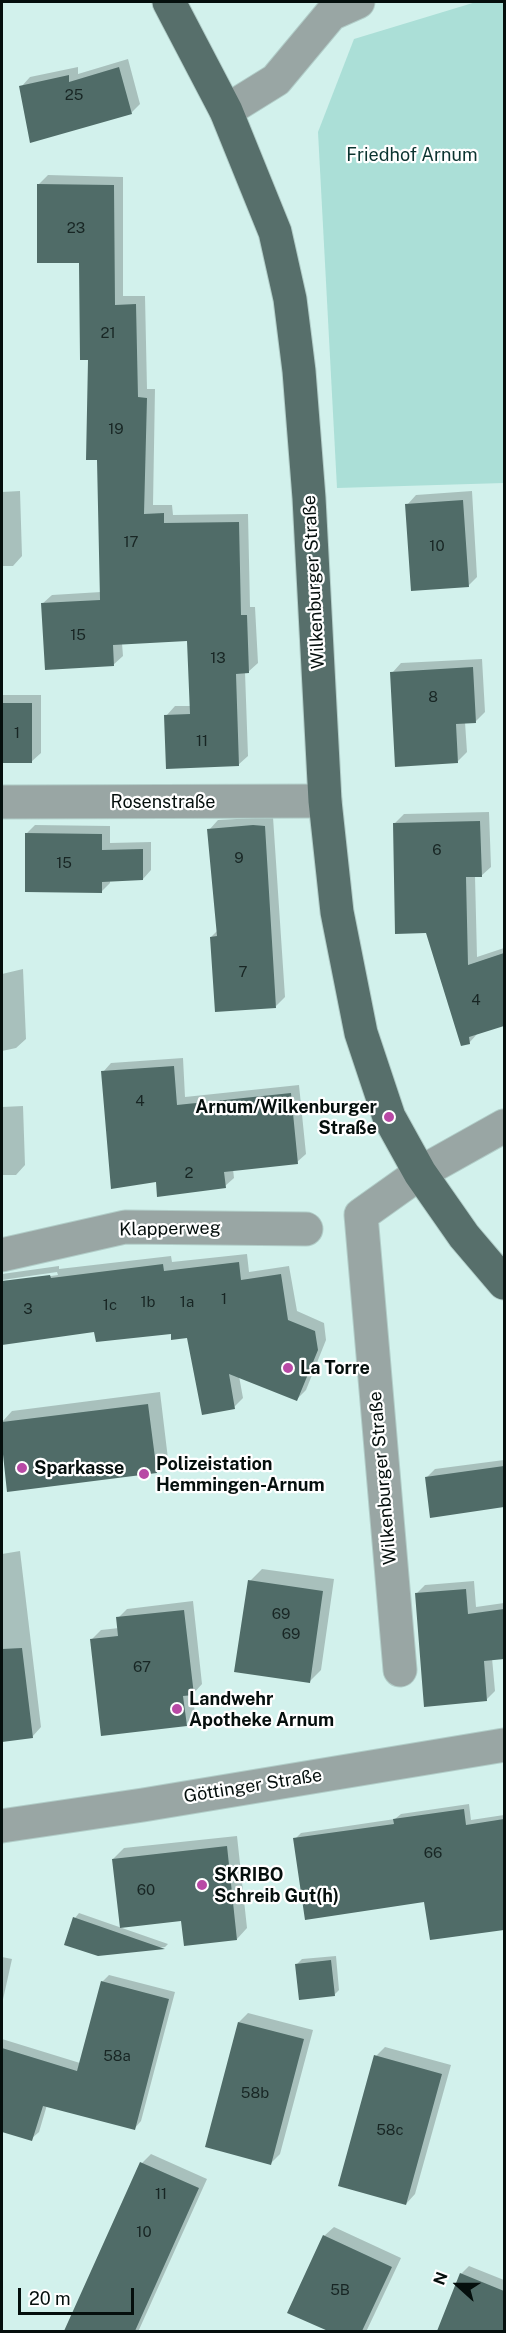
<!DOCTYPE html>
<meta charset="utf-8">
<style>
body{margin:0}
#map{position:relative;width:506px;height:2333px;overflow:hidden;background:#d2f1ec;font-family:"Public Sans",sans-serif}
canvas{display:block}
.frame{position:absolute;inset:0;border:3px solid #050f0d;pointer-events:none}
.north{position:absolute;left:428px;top:2255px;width:60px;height:60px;-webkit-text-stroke:4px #fff;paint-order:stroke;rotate:291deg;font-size:16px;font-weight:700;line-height:24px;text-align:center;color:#050f0d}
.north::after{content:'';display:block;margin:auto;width:21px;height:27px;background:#050f0d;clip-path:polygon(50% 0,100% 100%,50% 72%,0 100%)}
.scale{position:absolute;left:18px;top:2288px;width:116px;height:27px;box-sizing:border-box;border:3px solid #050f0d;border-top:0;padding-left:8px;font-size:18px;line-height:21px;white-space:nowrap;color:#050f0d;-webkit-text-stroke:4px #fff;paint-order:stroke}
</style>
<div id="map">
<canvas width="506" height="2333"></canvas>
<div class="frame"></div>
<div class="north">N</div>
<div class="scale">20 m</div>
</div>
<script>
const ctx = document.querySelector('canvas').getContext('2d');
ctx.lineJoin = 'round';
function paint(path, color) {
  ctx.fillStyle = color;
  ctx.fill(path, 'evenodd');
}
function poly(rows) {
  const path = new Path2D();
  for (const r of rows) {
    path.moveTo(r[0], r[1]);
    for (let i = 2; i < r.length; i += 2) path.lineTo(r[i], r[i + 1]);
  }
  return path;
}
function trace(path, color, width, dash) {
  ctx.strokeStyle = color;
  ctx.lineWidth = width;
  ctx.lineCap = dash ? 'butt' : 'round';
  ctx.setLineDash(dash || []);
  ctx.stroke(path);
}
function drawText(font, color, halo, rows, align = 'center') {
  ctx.font = font + ' "Public Sans",sans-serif';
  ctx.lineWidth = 4.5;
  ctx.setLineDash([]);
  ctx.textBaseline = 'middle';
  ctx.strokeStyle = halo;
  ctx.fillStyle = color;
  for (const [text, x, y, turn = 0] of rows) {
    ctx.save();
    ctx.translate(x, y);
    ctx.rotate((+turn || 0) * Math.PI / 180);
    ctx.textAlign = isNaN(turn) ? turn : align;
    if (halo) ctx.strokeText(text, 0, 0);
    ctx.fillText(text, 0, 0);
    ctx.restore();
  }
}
paint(poly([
 [476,2,504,2,504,483,337,488,318,132,354,39]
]), '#abdfd7');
paint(poly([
 [128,59,140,104,131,113,21,87,30,77,78,67,78,74],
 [48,175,123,177,123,296,145,296,147,389,155,389,153,505,172,505,173,515,248,514,250,607,255,607,258,663,248,672,245,672,248,756,238,765,166,716,175,706,191,706,188,639,122,643,123,656,113,665,42,604,52,595,101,592,98,458,80,261,39,184],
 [20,491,22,556,13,566,2,566,2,492],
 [472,491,477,577,468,586,407,505,416,495],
 [482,659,485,712,476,721,465,722,467,752,458,761,392,673,401,663],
 [2,695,41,695,41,753,31,762,2,762],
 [489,812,491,867,481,876,475,876,477,957,504,948,504,1025,478,1033,469,1043,395,823,404,814],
 [273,817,285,997,276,1006,211,937,218,930,209,830,218,820],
 [35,825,110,826,110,843,151,842,151,870,143,879,110,880,110,883,101,892,27,833],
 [23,969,26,1039,16,1048,2,1051,2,974],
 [183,1058,185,1097,299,1085,306,1154,297,1162,233,1169,234,1178,225,1186,157,1180,103,1072,111,1063],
 [23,1106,25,1165,16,1175,2,1175,2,1107],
 [247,1254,249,1272,289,1266,297,1311,324,1323,326,1340,306,1390,297,1399,239,1376,243,1398,234,1407,188,1336,172,1332,96,1330,2,1344,2,1283,58,1275,57,1272,2,1280,2,1274,59,1266,59,1269,171,1256,172,1262],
 [160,1392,168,1459,156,1471,8,1490,2,1422,12,1411],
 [504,1460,504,1506,431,1516,426,1478,435,1469],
 [20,1551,41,1727,32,1737,2,1740,2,1554],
 [262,1569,334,1579,321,1670,309,1682,250,1581],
 [474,1581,476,1607,504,1603,504,1657,492,1658,495,1691,486,1700,416,1594,425,1585],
 [193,1601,202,1684,193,1694,195,1715,186,1724,92,1639,101,1630,119,1628,118,1618,127,1609],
 [469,1804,471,1820,504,1815,504,1928,431,1938,426,1901,295,1839,301,1833,395,1819,401,1814],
 [237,1836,247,1928,237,1939,113,1859,124,1848],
 [79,1913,168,1944,165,1947,98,1955,75,1918],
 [336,1956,339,1990,334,1995,297,1964,302,1959],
 [2,1957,12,1959,2,2004],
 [109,1975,175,1992,141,2121,134,2129,47,2105,39,2132,31,2139,9,2109,2,2107,2,2039,80,2063,102,1982],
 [248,2013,313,2030,280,2154,271,2163,239,2022],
 [385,2047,451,2065,415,2194,406,2204,376,2056],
 [151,2154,207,2179,138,2332,66,2332,142,2163],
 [334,2227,401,2258,366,2332,331,2332,289,2312,324,2236],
 [469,2266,504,2280,504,2332,439,2332,461,2274]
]), '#0003');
paint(poly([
 [119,67,132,114,30,143,19,86,69,75,69,82],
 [37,184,114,185,115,305,136,304,138,397,147,398,144,514,164,513,164,523,239,522,241,615,247,615,249,673,236,674,239,766,166,769,164,715,190,714,187,641,113,645,114,666,45,670,41,603,100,600,97,460,86,460,88,360,80,360,79,263,37,263],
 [463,500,469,587,411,591,405,504],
 [473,667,476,723,456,724,458,763,395,767,390,672],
 [2,703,32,703,32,763,2,763],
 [480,821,482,877,466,877,468,965,504,953,504,1026,469,1037,470,1044,461,1046,426,933,395,934,393,823],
 [253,825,265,826,276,1008,215,1012,210,937,217,936,207,829],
 [25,833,102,834,102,850,143,849,143,880,102,882,102,893,25,892],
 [174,1066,177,1105,291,1093,298,1164,224,1172,226,1188,157,1197,156,1182,111,1189,101,1071],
 [239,1262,241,1280,281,1274,288,1320,315,1331,318,1350,297,1401,229,1374,235,1409,202,1415,187,1338,171,1340,171,1334,96,1342,94,1332,2,1345,2,1281,50,1275,51,1278,163,1264,164,1271],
 [148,1404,157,1473,7,1492,2,1445,2,1422],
 [504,1466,504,1507,430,1518,425,1477],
 [248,1580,323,1591,310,1683,234,1672],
 [466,1589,468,1614,504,1609,504,1659,484,1661,487,1701,424,1707,415,1593],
 [184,1610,194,1695,183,1696,187,1726,101,1736,90,1639,118,1636,116,1617],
 [22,1648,33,1738,2,1742,2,1649],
 [464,1809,466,1825,504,1819,504,1930,430,1940,424,1902,305,1920,293,1838,394,1824,393,1819],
 [227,1846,237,1940,184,1946,181,1921,120,1928,112,1859],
 [73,1917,165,1949,98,1956,64,1945],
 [331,1960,335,1996,299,2000,295,1964],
 [101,1981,169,1999,135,2130,43,2106,32,2141,2,2132,2,2048,77,2071],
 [238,2022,304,2039,271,2165,205,2147],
 [374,2055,442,2074,406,2205,338,2186],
 [140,2162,199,2188,135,2331,64,2331],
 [323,2235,392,2267,362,2331,328,2331,287,2313],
 [460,2273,504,2291,504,2331,437,2331]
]), '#506c68');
const minor = poly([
 [226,111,276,80,331,14,358,2],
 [2,802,325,801],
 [2,1255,125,1227,306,1229],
 [400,1670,361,1215,420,1173,504,1126],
 [2,1826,143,1805,504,1745]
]);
const major = poly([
 [169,2,226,111,275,232,290,299,299,371,309,498,325,801,337,912,361,1033,389,1117,420,1173,464,1236,504,1283]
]);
trace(minor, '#b1cdc8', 35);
trace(major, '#b1cdc8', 35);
trace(minor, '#99a6a4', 33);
trace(major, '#576f6b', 33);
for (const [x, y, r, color] of [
 [389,1117,6,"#b849a5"],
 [288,1368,6,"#b849a5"],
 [22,1468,6,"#b849a5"],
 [144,1474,6,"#b849a5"],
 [177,1709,6,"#b849a5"],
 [202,1885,6,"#b849a5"]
]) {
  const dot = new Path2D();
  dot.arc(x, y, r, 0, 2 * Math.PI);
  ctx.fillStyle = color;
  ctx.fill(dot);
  trace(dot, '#fff', 2);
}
drawText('15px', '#182624', null, [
 ["25",74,95],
 ["23",76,228],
 ["21",108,333],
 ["19",116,429],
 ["17",131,542],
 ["10",437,546],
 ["15",78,635],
 ["13",218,658],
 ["8",433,697],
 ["1",17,733],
 ["11",202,741],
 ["6",437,850],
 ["9",239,858],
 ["15",64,863],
 ["7",243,972],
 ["4",476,1000],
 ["4",140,1101],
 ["2",189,1173],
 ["1",224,1299],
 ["1b",148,1302],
 ["1a",187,1302],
 ["1c",110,1305],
 ["3",28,1309],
 ["69",281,1614],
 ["69",291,1634],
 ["67",142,1667],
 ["66",433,1853],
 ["60",146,1890],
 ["58a",117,2056],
 ["58b",255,2093],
 ["58c",390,2130],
 ["11",161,2194],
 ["10",144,2232],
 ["5B",340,2290]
]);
drawText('18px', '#0b3430', '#fff', [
 ["Friedhof Arnum",412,155]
]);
drawText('18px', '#050f0d', '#fff', [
 ["Wilkenburger Straße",314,582,-93],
 ["Rosenstraße",163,802],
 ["Klapperweg",170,1229,-1],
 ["Wilkenburger Straße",383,1478,-95],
 ["Göttinger Straße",253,1786,-9]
]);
drawText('bold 18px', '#050f0d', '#fff', [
 ["Arnum/Wilkenburger",377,1107,"right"],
 ["Straße",377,1128,"right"],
 ["La Torre",300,1368],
 ["Polizeistation",156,1464],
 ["Hemmingen-Arnum",156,1485],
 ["Sparkasse",34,1468],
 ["Landwehr",189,1699],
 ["Apotheke Arnum",189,1720],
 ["SKRIBO",214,1875],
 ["Schreib Gut(h)",214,1896]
], 'left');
</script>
